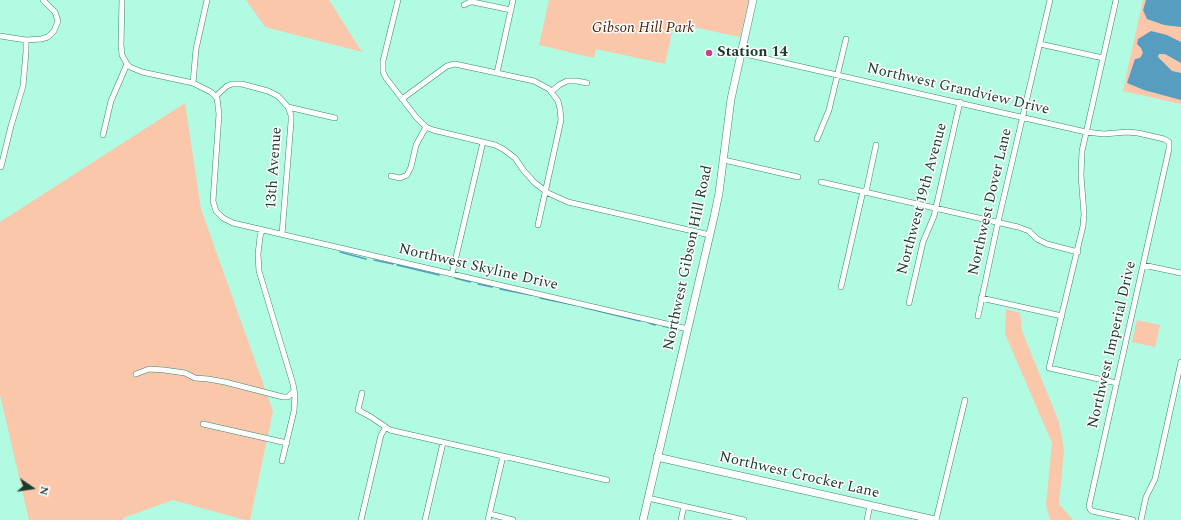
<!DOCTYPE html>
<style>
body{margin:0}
#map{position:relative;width:1181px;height:520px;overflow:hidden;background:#b0fbe2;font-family:Spectral,serif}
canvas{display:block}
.north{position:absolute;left:12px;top:468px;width:40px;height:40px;-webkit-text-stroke:3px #fff;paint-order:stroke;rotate:103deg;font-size:11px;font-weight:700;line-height:16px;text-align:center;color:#1a392f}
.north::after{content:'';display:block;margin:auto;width:14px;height:18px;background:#1a392f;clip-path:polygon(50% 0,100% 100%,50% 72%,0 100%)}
</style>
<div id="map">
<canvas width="1181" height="520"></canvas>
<div class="north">N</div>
</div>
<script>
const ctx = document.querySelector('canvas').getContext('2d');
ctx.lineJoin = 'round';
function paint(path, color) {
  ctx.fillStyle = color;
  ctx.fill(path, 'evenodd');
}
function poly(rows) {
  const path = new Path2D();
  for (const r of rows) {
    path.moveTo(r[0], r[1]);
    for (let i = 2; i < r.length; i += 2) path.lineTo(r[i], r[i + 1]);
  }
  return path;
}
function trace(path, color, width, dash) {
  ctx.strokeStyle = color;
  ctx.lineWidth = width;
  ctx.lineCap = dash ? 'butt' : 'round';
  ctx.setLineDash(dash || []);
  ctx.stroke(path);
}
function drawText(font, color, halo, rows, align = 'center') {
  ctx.font = font + ' Spectral,serif';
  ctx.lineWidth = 3;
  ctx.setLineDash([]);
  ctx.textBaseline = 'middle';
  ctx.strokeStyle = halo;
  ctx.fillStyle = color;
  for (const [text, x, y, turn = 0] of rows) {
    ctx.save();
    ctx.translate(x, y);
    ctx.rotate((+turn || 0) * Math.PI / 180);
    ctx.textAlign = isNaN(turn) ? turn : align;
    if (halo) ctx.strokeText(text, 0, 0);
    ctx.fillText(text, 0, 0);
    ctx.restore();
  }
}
paint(poly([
 [246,0,329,0,362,52,265,27],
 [549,0,749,0,740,37,674,23,665,64,596,49,594,58,539,45],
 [1143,0,1181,0,1181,104,1123,91],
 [185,103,201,209,273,411,250,520,245,520,173,500,123,518,123,520,29,520,0,395,0,222],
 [1006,309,1020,313,1022,331,1059,422,1064,450,1059,504,1073,520,1050,520,1046,505,1052,443,1005,334],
 [1137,320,1160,325,1155,347,1132,342]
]), '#fbc7aa');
paint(poly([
 [1146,0,1181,0,1181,27,1164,25,1147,19,1143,10],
 [1151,31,1167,35,1181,42,1181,63,1165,54,1159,54,1158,57,1172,71,1181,73,1181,100,1144,90,1127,83,1135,59,1140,58,1143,53,1141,48,1137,44,1138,39]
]), '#569dc0');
trace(poly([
 [340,252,366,259],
 [374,260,393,264],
 [397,265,439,275],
 [455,278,470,282],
 [478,284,492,287],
 [500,289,531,295],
 [540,298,574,305],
 [582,307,640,321],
 [649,323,655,325],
 [663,326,675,329]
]), '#569dc0', 1.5);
const street = poly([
 [122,0,121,45,122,55,127,64,130,67,142,72,193,83,211,92,217,98,219,114,213,201,216,211,223,218,233,223,246,226,688,329],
 [398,0,383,61,383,72,386,78,393,87,416,117,426,127,433,130,495,145,503,149,515,158,524,171,535,183,548,193,568,202,710,235],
 [1116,0,1082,151,1081,175,1084,214,1083,226,1049,368,1117,383],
 [464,5,470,2,473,2,511,10],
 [0,36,26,40,41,39,48,37,54,31,58,21,55,12,43,0],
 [1040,44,1103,58],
 [741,53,1086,132,1104,134,1127,132,1138,133,1164,139,1169,142,1169,149,1089,506,1090,509,1092,511,1133,520],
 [497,73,513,0],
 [193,83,196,49,207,0],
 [551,92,559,85,567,81,577,81,587,83],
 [216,96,227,86,232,84,242,84,268,91,278,96,288,107,291,115,291,122,282,234],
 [402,99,447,66,455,64,534,81,549,89,558,101,560,109,561,120,538,225],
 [288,107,335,118],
 [103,135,111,101,127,64],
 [817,139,829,110,846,39],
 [724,160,798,177],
 [1,167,11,126,23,86,26,52,26,40],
 [391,176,400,178,407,175,411,167,416,145,426,127],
 [821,182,1018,227,1029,231,1037,239,1047,244,1078,252],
 [866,192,876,145],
 [262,230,260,237,258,254,259,271,293,384,295,395,294,411,282,461],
 [1143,265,1181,273],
 [452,274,483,142],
 [841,287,863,191],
 [981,298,1062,316],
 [909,303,923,242,934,216,960,102],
 [978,316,998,222,1050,0],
 [136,374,149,369,164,370,185,373,195,378,208,379,225,382,283,397,288,397,294,391],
 [362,393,358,410,371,417,390,430,607,480],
 [203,424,287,443],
 [648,498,744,520],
 [490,514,513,520],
 [361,520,381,435,386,427],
 [425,520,443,443],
 [488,520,503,456],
 [681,520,684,506],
 [867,520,870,505],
 [936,520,965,400],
 [1141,520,1146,497,1155,479,1181,362]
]);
const secondary = poly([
 [657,457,935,520],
 [643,520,714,217,719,193,731,99,753,0]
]);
trace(street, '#3a856f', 6);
trace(secondary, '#3a856f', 8);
trace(street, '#fff', 5);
trace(secondary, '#fff', 7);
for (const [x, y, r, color] of [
 [709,53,4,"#c74389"]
]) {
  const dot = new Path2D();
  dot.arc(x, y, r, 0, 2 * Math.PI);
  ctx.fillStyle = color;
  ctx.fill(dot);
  trace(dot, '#fff', 1.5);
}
drawText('italic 15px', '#4c2408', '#fff', [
 ["Gibson Hill Park",643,29]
]);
drawText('bold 15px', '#1a392f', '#fff', [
 ["Station 14",717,53]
], 'left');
drawText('15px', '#1a392f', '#fff', [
 ["Northwest Grandview Drive",958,90,13],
 ["13th Avenue",275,168,-86],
 ["Northwest 19th Avenue",923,199,-75],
 ["Northwest Dover Lane",991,202,-77],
 ["Northwest Gibson Hill Road",689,258,-78],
 ["Northwest Skyline Drive",478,268,13],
 ["Northwest Imperial Drive",1113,345,-77],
 ["Northwest Crocker Lane",799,476,13]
]);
</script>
